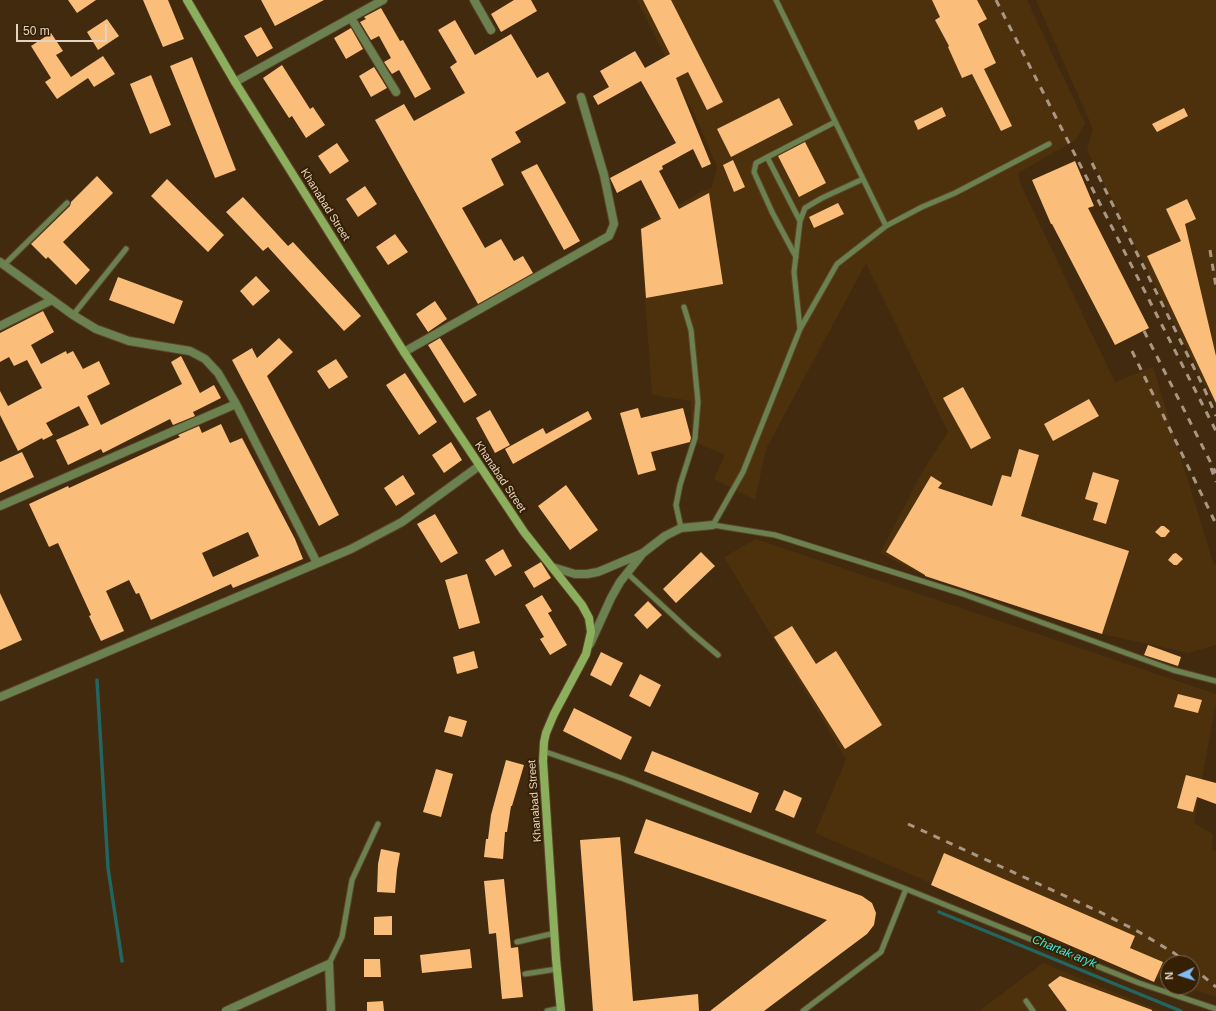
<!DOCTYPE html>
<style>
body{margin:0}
#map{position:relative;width:1216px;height:1011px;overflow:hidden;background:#412a0e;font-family:Arial,sans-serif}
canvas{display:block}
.north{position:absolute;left:1160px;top:955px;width:40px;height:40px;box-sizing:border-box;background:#362003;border:1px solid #7b6850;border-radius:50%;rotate:266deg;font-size:11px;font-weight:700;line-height:16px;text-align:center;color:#e2d3c3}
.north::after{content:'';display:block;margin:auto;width:14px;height:18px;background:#7ebdf9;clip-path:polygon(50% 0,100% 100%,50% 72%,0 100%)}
.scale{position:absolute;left:16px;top:24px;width:91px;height:18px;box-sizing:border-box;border:2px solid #e2d3c3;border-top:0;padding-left:5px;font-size:12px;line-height:14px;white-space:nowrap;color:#e2d3c3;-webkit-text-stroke:3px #362003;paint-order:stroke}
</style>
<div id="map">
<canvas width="1216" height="1011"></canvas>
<div class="north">N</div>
<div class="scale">50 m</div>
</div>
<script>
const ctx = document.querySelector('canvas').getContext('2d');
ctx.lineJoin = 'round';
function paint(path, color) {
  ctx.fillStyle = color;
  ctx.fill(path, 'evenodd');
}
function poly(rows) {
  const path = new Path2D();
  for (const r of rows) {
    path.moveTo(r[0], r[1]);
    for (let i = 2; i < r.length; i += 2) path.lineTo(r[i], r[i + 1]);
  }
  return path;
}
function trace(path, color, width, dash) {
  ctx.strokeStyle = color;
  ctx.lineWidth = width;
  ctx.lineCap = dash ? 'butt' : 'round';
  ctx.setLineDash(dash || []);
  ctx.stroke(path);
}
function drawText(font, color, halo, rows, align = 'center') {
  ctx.font = font + ' Arial,sans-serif';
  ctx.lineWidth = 4;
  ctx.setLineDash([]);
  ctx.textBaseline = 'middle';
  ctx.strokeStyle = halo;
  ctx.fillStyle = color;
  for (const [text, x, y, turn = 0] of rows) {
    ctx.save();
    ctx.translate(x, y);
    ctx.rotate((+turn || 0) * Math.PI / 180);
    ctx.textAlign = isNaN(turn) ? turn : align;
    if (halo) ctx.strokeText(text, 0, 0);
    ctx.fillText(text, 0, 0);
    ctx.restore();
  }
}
paint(poly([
 [637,0,1027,0,1085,123,1076,140,1018,173,1021,185,1115,382,1153,367,1214,565,1216,564,1216,645,1188,653,1102,634,925,576,880,553,924,469,948,432,866,263,766,449,755,500,714,479,725,455,692,441,691,401,652,395,640,228,700,192,712,187,717,167,697,120],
 [1036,0,1216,0,1216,407,1087,150,1093,129],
 [756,539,1216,694,1216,702,1194,823,1213,834,1212,850,1216,851,1216,997,1186,987,1192,987,1192,963,1168,963,1168,981,1123,966,815,833,846,759,724,557],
 [1043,963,1160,1011,979,1011]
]), '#4d310d');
trace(poly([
 [97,680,108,868,122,961],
 [939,912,1181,1011]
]), '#236560', 3.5);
paint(poly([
 [68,0,96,0,77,13],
 [143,0,168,0,184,39,163,47],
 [261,0,324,0,275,26],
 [514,0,531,0,537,11,501,32,491,14],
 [643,0,671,0,723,102,707,110,688,72,676,78,711,164,702,168,693,149,662,166,663,169,659,171,679,209,709,193,723,284,646,298,641,229,661,219,641,180,617,193,610,178,676,143,641,81,598,105,593,96,609,87,600,71,635,51,645,68,670,54],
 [932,0,977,0,987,19,978,24,996,63,984,69,1012,126,1001,131,972,74,962,78,948,47,949,46,935,20,940,17],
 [381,8,400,41,403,40,431,89,415,98,399,70,392,74,384,62,391,58,379,36,371,40,360,22,366,19,364,17],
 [107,19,119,36,98,50,87,32],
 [455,20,475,55,511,34,537,78,548,72,566,103,515,132,521,142,491,159,504,185,462,208,485,248,501,239,514,261,523,256,533,273,478,304,375,120,404,104,414,121,465,93,450,67,457,62,438,30],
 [261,27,273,48,257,57,244,36],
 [351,28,363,49,346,59,334,38],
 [51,33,63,51,56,55,71,77,103,56,115,74,94,87,88,78,57,99,45,82,51,78,31,46],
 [192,57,236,170,215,178,170,66],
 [282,65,310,109,313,107,325,125,306,138,292,116,289,118,263,78],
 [374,67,387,88,371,97,359,76],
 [151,75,171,125,150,134,130,84],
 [779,98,793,125,731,157,717,129],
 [942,107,946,116,918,130,914,121],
 [1184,108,1188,116,1157,132,1152,124],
 [805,142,826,183,799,197,778,156],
 [337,143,349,161,330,174,318,156],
 [733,160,745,187,734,192,723,165],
 [1075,161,1094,206,1088,208,1149,328,1115,345,1052,224,1051,224,1032,180],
 [537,164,580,241,564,250,521,172],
 [97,176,113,193,63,242,90,270,76,285,48,257,46,259,31,244,70,206,71,202],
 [167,179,224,235,208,252,151,196],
 [365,186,377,204,358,217,346,199],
 [243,197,288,246,293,242,361,316,344,331,268,247,263,251,226,212],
 [1187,199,1196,219,1185,224,1216,356,1216,403,1147,256,1181,241,1166,209],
 [838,203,844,214,814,228,809,217],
 [395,234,408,252,388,265,376,247],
 [256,276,270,291,253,306,240,291],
 [118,277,183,301,174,324,109,300],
 [435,301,447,319,428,332,416,314],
 [43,311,54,332,31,345,41,364,66,351,67,354,73,351,83,369,99,361,110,384,87,396,101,425,182,384,171,362,181,356,200,393,214,385,221,398,193,412,195,416,173,425,170,419,103,453,101,449,68,465,56,440,89,425,79,406,46,423,53,435,43,440,42,438,18,451,0,415,0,391,8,406,42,388,27,360,14,366,9,357,0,362,0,333],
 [279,338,293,352,267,376,339,515,319,526,232,360,252,348,257,358],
 [440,338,477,395,464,403,428,345],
 [336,359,348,377,329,389,317,371],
 [405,373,437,422,419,435,386,385],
 [963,387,991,438,971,449,943,398],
 [1089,399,1099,416,1053,441,1044,424],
 [638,408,641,418,683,408,691,438,690,442,651,452,656,470,638,475,620,413],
 [490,410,510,445,495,453,476,418],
 [588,411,592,419,513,464,505,449,543,428,546,434],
 [221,424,230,443,242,438,295,539,303,559,233,588,231,584,151,620,139,593,136,594,129,580,106,591,124,631,101,641,89,616,91,615,58,543,49,547,29,504,68,486,69,488,180,437,178,435,199,426,202,433],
 [248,532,259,556,213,577,202,553],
 [451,442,462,460,444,473,432,455],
 [1019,449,1039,455,1021,516,1129,551,1102,634,925,576,925,575,886,552,931,476,942,483,938,488,992,506,1002,475,1011,477],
 [22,452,34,477,0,493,0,462],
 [1093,472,1119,480,1106,524,1093,520,1098,503,1085,499],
 [403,475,415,494,396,506,384,488],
 [566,485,598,530,570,550,538,506],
 [435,514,458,553,441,563,417,524],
 [1161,526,1164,526,1170,531,1165,537,1161,537,1155,532],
 [503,549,512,566,495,576,485,560],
 [701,552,715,566,676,603,663,589],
 [1176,553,1183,559,1177,565,1174,565,1168,560,1173,554],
 [541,562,551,578,534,588,524,572],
 [467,574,480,623,459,629,445,580],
 [0,593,22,640,0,650],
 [542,595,552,611,548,613,567,645,550,655,540,639,544,637,525,605],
 [648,601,662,615,647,629,634,615],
 [792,626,816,664,836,651,882,725,845,749,774,637],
 [1148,645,1181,657,1178,666,1144,655],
 [474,651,478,668,457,674,453,657],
 [601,652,623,663,611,686,590,675],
 [640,674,661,685,650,707,629,696],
 [1178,694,1202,700,1198,713,1174,707],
 [574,708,632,737,621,760,563,731],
 [449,716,467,721,462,737,444,732],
 [652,751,759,793,751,813,644,771],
 [506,760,524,765,512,806,511,806,507,832,505,832,503,859,484,857,486,839,488,839,491,815],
 [436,769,453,774,441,817,423,812],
 [1186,775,1216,783,1216,804,1197,797,1193,812,1177,808],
 [784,790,802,798,794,818,775,810],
 [646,819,862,896,872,903,876,913,874,925,867,934,764,1011,710,1011,827,920,634,853],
 [620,837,633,1001,698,994,699,1011,593,1011,580,840],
 [381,849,400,853,397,870,395,893,377,892,378,864],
 [944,853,1135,936,1130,948,1163,962,1154,982,931,885],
 [504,879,511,948,518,947,523,997,502,999,496,933,489,934,484,881],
 [392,916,392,935,374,935,374,917],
 [470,949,472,968,422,973,420,955],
 [364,959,380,959,381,977,364,977],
 [1060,976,1152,1010,1152,1011,1067,1011,1048,985],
 [383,1001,384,1011,367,1011,367,1002]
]), '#fbbe7a');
const lane = poly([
 [776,0,886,226],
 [1049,144,955,193,922,207,886,226,837,264,800,329,743,472,713,525,775,535,963,594,1173,670,1216,681],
 [767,157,800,221],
 [796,257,772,212,754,172,756,163,835,122],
 [4,265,67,203],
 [73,315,126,249],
 [800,329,794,272,800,221,805,208,822,198,863,179],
 [681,528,676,505,680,485,695,438,698,402,691,330,684,307],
 [627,573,692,633,718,655],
 [543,751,624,779,906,889,1139,983,1216,1009],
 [517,942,555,933],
 [329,964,342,937,352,880,378,824],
 [525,974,557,969],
 [1026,1001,1033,1011],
 [547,1011,561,1008],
 [803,1011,881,952,906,889]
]);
const street = poly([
 [474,0,491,30],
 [351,18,396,92],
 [235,82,383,0],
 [0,262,73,315,96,329,129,341,190,351,205,359,218,373,236,404,317,563],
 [0,326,52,300],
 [404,352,609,236,614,224,604,175,581,97],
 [0,506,236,404],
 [643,553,665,536,681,528,713,525],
 [552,567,575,574,587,574,598,572,643,553,620,582,611,598,590,644],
 [0,697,351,549,402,522,479,466],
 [226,1011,329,964,331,1011]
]);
const secondary = poly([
 [187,0,235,82,404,352,524,532,582,605,589,618,591,632,586,654,554,714,546,733,544,742,543,761,556,959,561,1011]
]);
trace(lane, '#5b452b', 7);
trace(street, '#5b452b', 10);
trace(secondary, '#5b452b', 10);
trace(lane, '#6b814f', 5);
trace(street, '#6b814f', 8);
trace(secondary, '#8caf5e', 8);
trace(poly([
 [996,0,1216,431],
 [1092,163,1204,388,1216,416],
 [1210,250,1216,287],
 [1144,331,1216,473],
 [1132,351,1216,524],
 [1211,468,1216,482],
 [908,824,1100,912,1139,932,1174,953,1187,963],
 [1192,967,1216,987]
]), '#a99783', 3, [7, 7]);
drawText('11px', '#e2d3c3', '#362003', [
 ["Khanabad Street",325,205,58],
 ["Khanabad Street",500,477,56],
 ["Khanabad Street",535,801,-94]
]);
drawText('italic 12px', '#32ece1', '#362003', [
 ["Chartak aryk",1064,952,22]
]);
</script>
